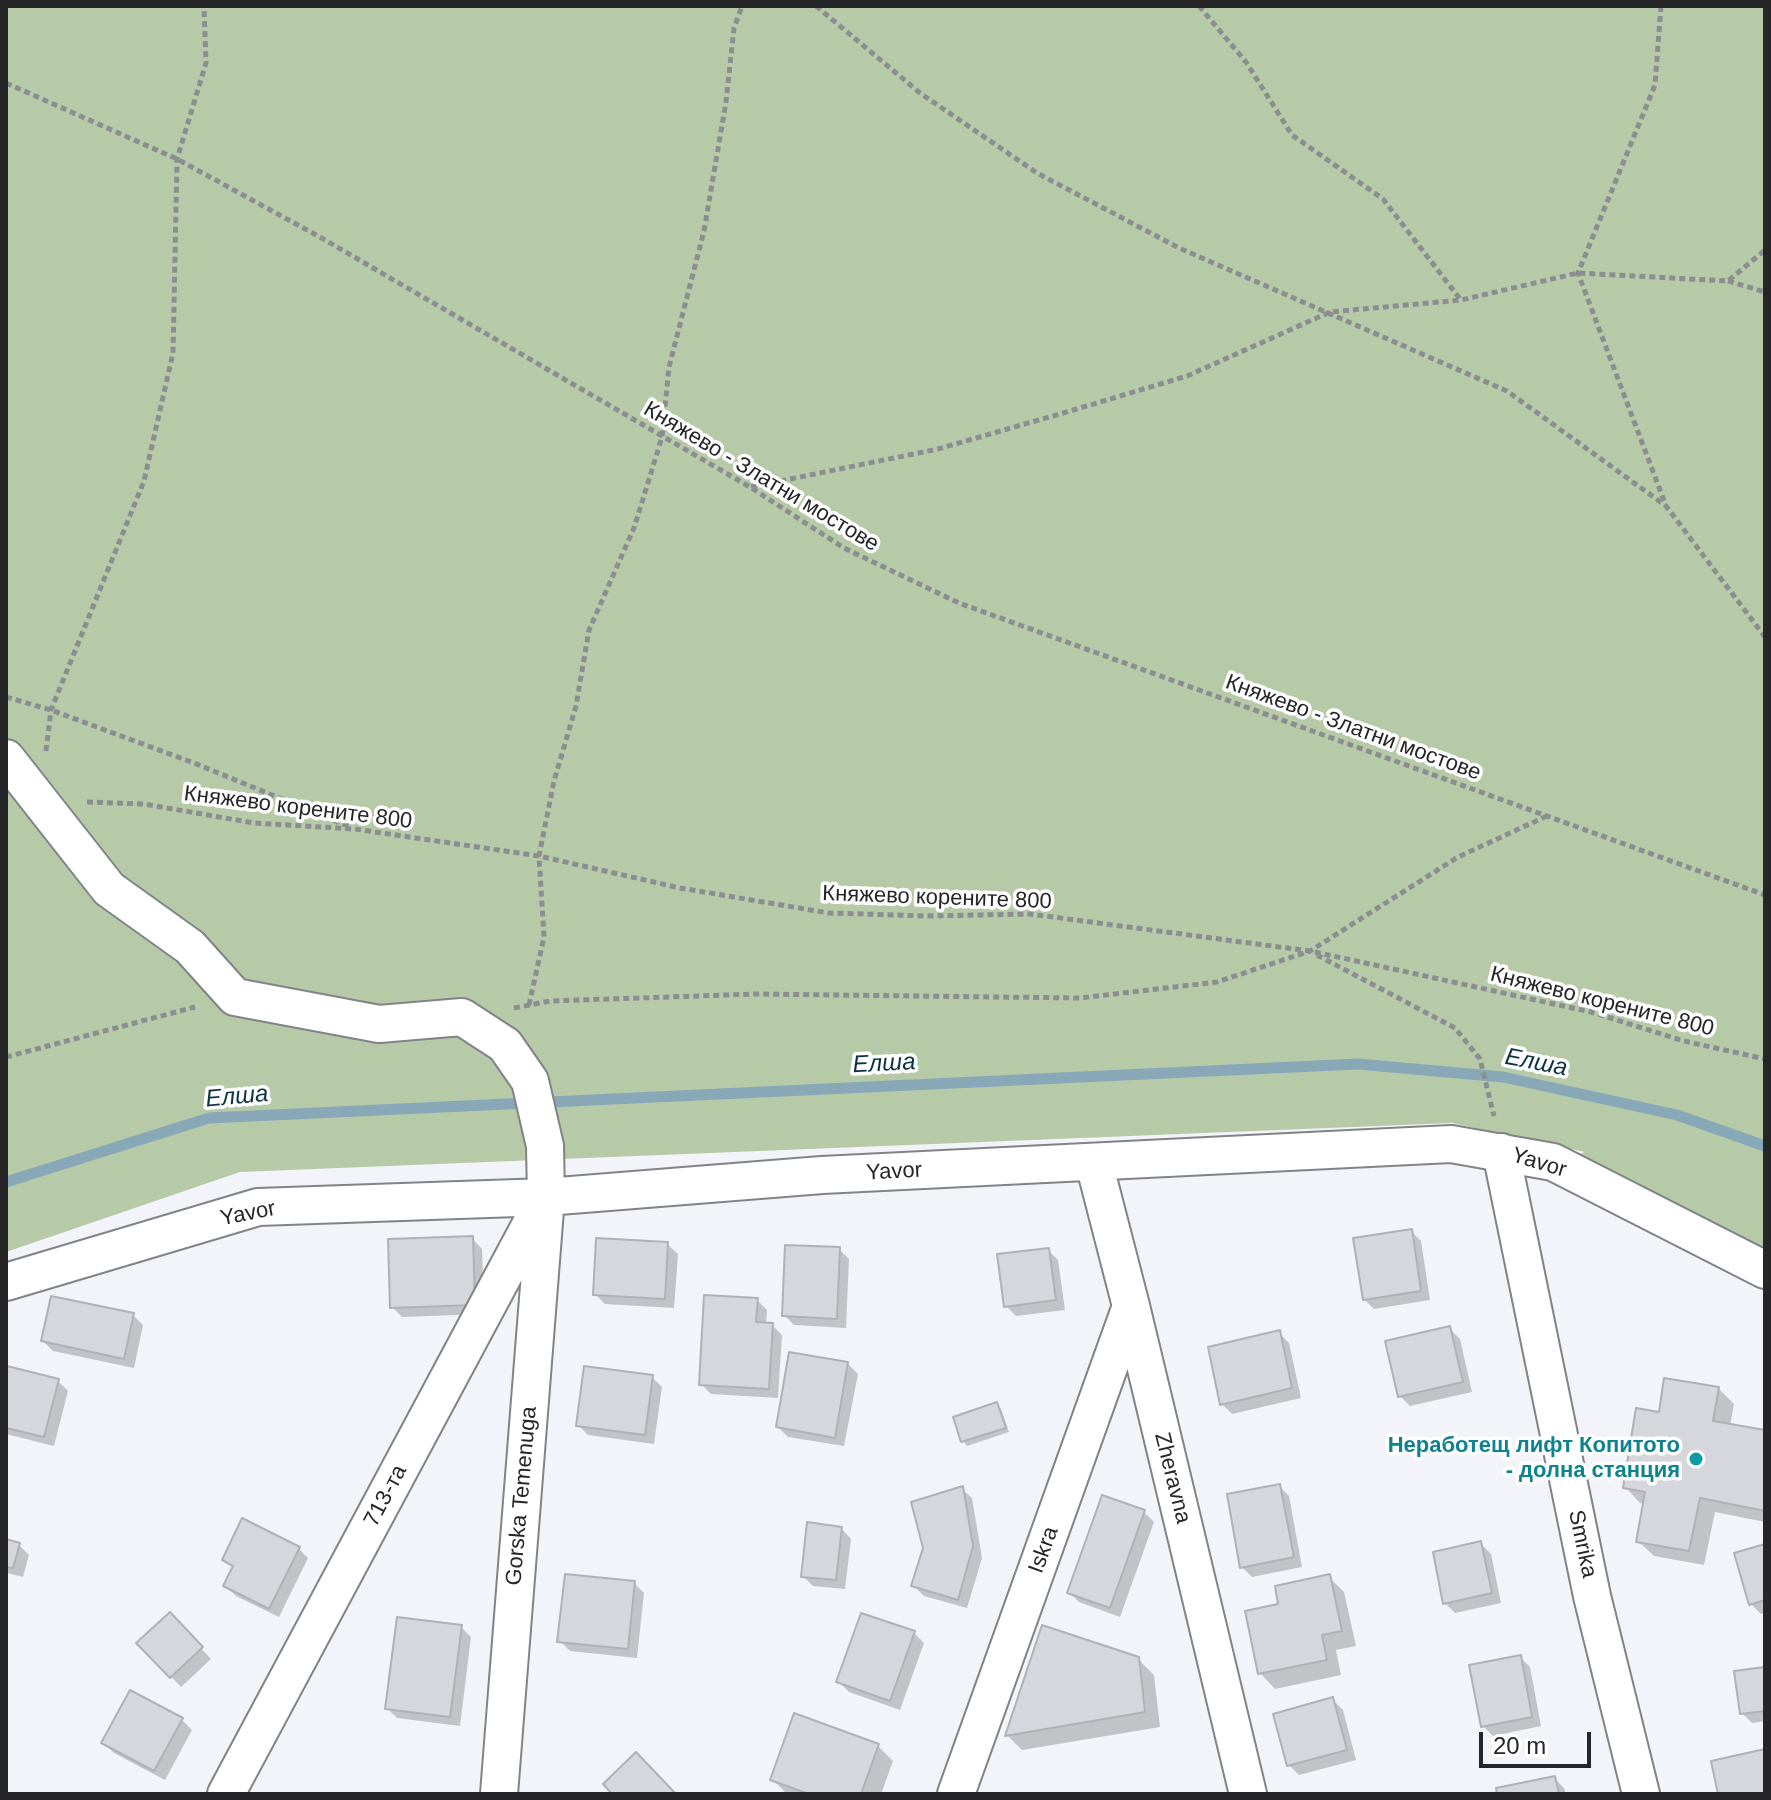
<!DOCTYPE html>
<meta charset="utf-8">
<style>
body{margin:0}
#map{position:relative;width:1771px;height:1800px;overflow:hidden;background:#f2f4f9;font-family:Arial,sans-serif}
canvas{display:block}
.frame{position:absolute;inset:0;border:8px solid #262628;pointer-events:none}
.scale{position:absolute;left:1479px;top:1732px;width:112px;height:36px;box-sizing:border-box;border:4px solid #262628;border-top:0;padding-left:10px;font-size:24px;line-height:28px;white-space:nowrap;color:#262628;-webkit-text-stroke:6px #fff;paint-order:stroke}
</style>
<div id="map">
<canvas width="1771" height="1800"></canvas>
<div class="frame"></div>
<div class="scale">20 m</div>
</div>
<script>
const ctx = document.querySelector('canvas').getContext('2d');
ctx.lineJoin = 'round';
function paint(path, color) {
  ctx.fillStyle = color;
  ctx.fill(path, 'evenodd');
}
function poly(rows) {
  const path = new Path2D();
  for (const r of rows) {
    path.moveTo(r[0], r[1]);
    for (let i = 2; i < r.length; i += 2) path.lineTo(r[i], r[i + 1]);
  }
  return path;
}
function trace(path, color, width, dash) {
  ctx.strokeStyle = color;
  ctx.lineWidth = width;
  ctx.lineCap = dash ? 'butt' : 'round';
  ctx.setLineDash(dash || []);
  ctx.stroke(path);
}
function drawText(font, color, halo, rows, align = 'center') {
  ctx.font = font + ' Arial,sans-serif';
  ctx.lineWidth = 7;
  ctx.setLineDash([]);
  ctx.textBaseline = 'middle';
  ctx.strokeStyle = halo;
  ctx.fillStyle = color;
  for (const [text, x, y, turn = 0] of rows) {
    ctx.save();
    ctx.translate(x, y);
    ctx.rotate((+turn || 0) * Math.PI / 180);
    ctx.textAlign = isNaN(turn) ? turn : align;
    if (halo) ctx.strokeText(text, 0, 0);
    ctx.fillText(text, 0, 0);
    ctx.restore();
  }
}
paint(poly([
 [6,6,1765,6,1765,1270,1553,1162,1585,1152,1452,1123,240,1172,6,1252]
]), '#b7caa8');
paint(poly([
 [1411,1231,1421,1241,1430,1300,1374,1309,1364,1299],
 [472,1238,482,1249,484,1314,402,1317,392,1307],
 [667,1244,678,1254,674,1308,605,1304,595,1294],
 [839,1249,849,1259,846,1328,794,1325,784,1315],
 [1048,1250,1058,1260,1065,1310,1016,1316,1006,1306],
 [757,1300,767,1310,766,1324,772,1325,782,1335,778,1398,711,1394,701,1384],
 [133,1315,143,1325,134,1368,53,1351,43,1341],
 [1450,1329,1460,1339,1472,1392,1410,1406,1400,1396],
 [1279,1333,1289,1343,1301,1398,1232,1414,1222,1404],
 [848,1364,858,1374,844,1446,788,1437,778,1427],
 [8,1368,58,1381,68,1391,54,1446,6,1434,6,1378],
 [652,1377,662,1387,654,1444,588,1435,578,1425],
 [1719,1389,1734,1404,1730,1426,1765,1432,1765,1522,1715,1512,1704,1565,1654,1556,1638,1541,1645,1504,1640,1503,1625,1487,1660,1414],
 [996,1404,1001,1409,1009,1432,967,1446,963,1441],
 [1279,1486,1289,1496,1302,1567,1252,1577,1242,1567],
 [962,1489,972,1498,982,1558,967,1608,924,1596,914,1586],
 [1144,1512,1154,1522,1120,1617,1079,1602,1069,1592],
 [841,1528,851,1539,845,1589,813,1586,803,1576],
 [6,1541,19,1545,29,1555,23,1577,7,1573,6,1576],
 [1481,1544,1491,1554,1501,1603,1455,1613,1445,1603],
 [1765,1546,1765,1612,1761,1614,1751,1604],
 [298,1548,308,1558,279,1617,236,1596,226,1586,234,1569,224,1559],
 [1329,1577,1344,1592,1356,1646,1336,1650,1341,1675,1275,1689,1260,1673,1280,1606],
 [634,1583,644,1593,637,1658,570,1651,560,1641],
 [170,1615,211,1659,181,1687,139,1643],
 [461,1627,471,1637,460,1726,397,1718,387,1708],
 [914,1633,924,1643,900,1710,849,1692,839,1682],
 [1520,1657,1530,1667,1541,1726,1493,1736,1483,1726],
 [1138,1659,1154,1675,1160,1727,1022,1750,1007,1735],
 [1765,1669,1765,1721,1752,1723,1742,1713],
 [1333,1700,1343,1710,1356,1760,1299,1775,1289,1765],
 [182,1720,192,1730,165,1780,114,1753,104,1743],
 [878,1746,893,1761,881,1794,787,1794,772,1779],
 [1554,1778,1564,1788,1566,1794,1499,1794]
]), '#0003');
trace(poly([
 [6,1182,209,1118,1358,1064,1503,1077,1677,1115,1765,1146]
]), '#89a8b7', 11);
const building = poly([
 [1412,1229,1421,1291,1363,1300,1353,1238,1412,1229],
 [473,1236,475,1305,390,1308,388,1239,473,1236],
 [596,1238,668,1242,665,1299,593,1295,596,1238],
 [785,1245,840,1247,837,1319,782,1316,785,1245],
 [1049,1248,1056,1300,1004,1307,997,1254,1049,1248],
 [704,1295,758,1298,756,1322,773,1323,769,1389,699,1385,704,1295],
 [51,1296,134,1313,124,1359,41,1341,51,1296],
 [1450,1326,1463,1382,1398,1397,1385,1341,1450,1326],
 [1280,1330,1292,1388,1220,1405,1208,1347,1280,1330],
 [789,1352,848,1362,835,1438,776,1427,789,1352],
 [7,1366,59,1379,44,1437,6,1428,7,1366],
 [584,1366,653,1375,645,1435,576,1426,584,1366],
 [1664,1378,1719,1387,1713,1421,1765,1430,1765,1511,1700,1498,1689,1551,1636,1542,1645,1492,1623,1488,1636,1408,1659,1412,1664,1378],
 [997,1402,1006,1428,961,1442,953,1417,997,1402],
 [1280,1484,1294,1557,1240,1568,1227,1494,1280,1484],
 [963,1486,973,1546,958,1600,911,1586,923,1548,911,1502,963,1486],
 [1102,1495,1145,1510,1110,1608,1067,1593,1102,1495],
 [242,1518,300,1547,269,1609,223,1586,233,1566,222,1560,242,1518],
 [807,1522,842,1527,836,1580,801,1577,807,1522],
 [6,1539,20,1543,13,1568,6,1567,6,1539],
 [1481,1541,1492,1593,1443,1604,1433,1552,1481,1541],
 [1765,1544,1765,1600,1749,1605,1734,1553,1765,1544],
 [565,1574,635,1581,628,1649,557,1642,565,1574],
 [1330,1574,1342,1631,1322,1635,1327,1660,1258,1674,1245,1611,1278,1604,1275,1586,1330,1574],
 [170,1612,203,1647,170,1678,136,1643,170,1612],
 [861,1613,915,1631,890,1701,836,1682,861,1613],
 [397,1617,462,1625,450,1717,385,1709,397,1617],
 [1042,1625,1139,1657,1145,1712,1005,1736,1042,1625],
 [1521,1655,1532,1717,1481,1727,1469,1665,1521,1655],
 [1765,1667,1765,1711,1740,1714,1734,1671,1765,1667],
 [130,1690,183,1718,154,1771,101,1743,130,1690],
 [1333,1697,1347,1750,1287,1766,1273,1714,1333,1697],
 [794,1713,879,1744,861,1794,809,1794,770,1780,794,1713],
 [1765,1749,1765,1794,1718,1794,1711,1761,1765,1749],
 [636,1752,676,1794,612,1794,603,1784,636,1752],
 [1555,1776,1559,1794,1497,1794,1496,1788,1555,1776]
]);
paint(building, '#d6d7dc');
trace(building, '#b0b1b6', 2);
const minor = poly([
 [6,758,109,889,190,947,235,997,379,1024,462,1017,505,1045,530,1081,545,1146,546,1197,499,1794],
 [1501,1152,1592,1596,1641,1794],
 [1094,1163,1131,1306,1248,1794],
 [6,1282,258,1207,546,1197,822,1175,1451,1144,1553,1162,1765,1270],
 [226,1794,539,1209],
 [956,1794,1131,1306]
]);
trace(minor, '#818387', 40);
trace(poly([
 [816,6,920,93,1037,173,1179,248,1507,391,1666,506],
 [1199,6,1246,62,1292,135,1383,199,1460,299],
 [1661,6,1655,85,1578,273,1666,506,1765,637],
 [6,83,177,159,318,236,750,487,844,548,959,603,1765,895],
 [1728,281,1765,292],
 [751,487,938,449,1077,409,1187,376,1330,312,1461,300,1578,273,1728,281,1765,250],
 [6,697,51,710,194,763,350,827],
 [46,751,51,710,144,481,173,353,177,159,206,63,204,6],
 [87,802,144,804,254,823,355,829,539,856,680,888,829,913,927,916,1030,914,1310,951,1591,1012,1684,1041,1765,1059],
 [1317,955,1455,1028,1480,1059,1494,1116],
 [529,1005,544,937,539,856,554,781,576,706,589,630,634,528,662,437,669,367,704,231,726,102,734,28,742,6],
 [514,1008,550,1001,756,994,1080,998,1217,982,1310,951,1458,857,1549,815],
 [6,1057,195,1007]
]), '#8c8d90', 5, [6, 4]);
trace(minor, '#fff', 36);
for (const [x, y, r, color] of [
 [1696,1459,8,"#0f9aa8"]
]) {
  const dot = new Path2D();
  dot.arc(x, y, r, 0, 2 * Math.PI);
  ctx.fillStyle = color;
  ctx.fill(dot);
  trace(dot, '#fff', 3);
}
drawText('22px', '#262628', '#fff', [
 ["Княжево - Златни мостове",761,477,31],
 ["Княжево - Златни мостове",1353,728,20],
 ["Княжево корените 800",298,808,7],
 ["Княжево корените 800",937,898,2],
 ["Княжево корените 800",1602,1002,14],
 ["Yavor",1539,1163,17],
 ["Yavor",894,1172,-3],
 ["Yavor",248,1214,-11],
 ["Zheravna",1172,1478,76],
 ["713-та",386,1496,-62],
 ["Gorska Temenuga",522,1496,-85],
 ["Smrika",1582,1544,78],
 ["Iskra",1044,1550,-70]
]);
drawText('bold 22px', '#0d838f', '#fff', [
 ["Неработещ лифт Копитото",1680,1446],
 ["- долна станция",1680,1471]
], 'right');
drawText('italic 24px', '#0c3342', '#fff', [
 ["Елша",1536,1063,11],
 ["Елша",884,1064,-3],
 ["Елша",237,1097,-5]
]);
</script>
